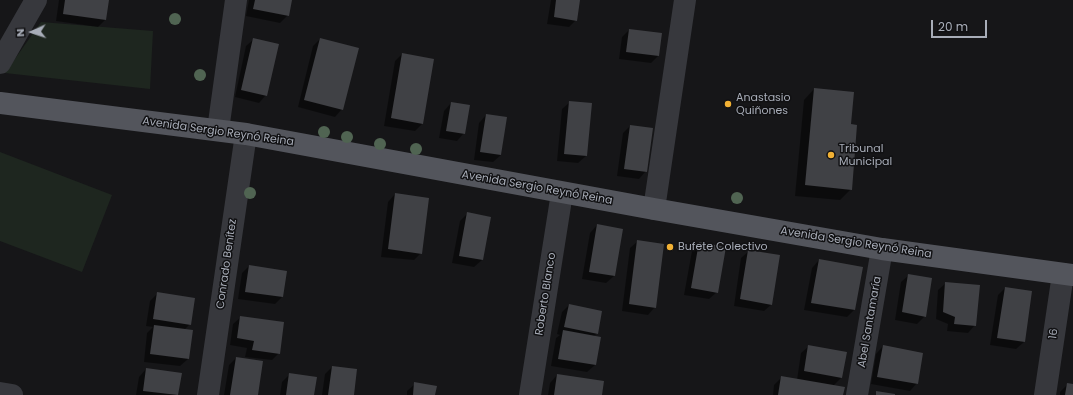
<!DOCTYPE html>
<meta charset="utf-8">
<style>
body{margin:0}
#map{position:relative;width:1073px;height:395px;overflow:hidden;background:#161618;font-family:Poppins,sans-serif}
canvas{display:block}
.north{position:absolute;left:12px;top:12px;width:40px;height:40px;-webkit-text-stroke:3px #111113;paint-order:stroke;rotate:267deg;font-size:11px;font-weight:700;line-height:16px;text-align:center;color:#a8adb8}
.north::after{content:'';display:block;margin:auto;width:14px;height:18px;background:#a8adb8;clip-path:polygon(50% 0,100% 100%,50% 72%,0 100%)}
.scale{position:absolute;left:931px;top:20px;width:56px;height:18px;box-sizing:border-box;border:2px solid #a8adb8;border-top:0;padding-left:5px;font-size:12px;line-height:14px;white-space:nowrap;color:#a8adb8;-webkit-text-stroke:3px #111113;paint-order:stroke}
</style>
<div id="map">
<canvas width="1073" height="395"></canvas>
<div class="north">N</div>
<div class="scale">20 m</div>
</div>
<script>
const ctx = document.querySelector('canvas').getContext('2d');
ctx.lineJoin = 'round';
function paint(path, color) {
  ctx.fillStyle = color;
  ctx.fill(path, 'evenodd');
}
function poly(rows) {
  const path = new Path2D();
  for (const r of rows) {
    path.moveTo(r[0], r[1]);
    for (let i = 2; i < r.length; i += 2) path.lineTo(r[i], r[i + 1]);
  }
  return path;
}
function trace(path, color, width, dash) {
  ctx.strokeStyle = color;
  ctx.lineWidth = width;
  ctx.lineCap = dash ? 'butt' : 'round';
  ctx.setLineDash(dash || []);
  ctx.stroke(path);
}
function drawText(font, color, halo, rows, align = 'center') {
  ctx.font = font + ' Poppins,sans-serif';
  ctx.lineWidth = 3;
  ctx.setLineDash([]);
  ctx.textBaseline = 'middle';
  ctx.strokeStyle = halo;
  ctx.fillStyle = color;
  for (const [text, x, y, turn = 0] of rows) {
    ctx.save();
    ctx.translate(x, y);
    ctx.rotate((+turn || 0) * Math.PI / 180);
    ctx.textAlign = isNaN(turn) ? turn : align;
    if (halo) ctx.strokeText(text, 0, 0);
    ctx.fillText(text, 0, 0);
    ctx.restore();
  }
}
paint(poly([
 [41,22,153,31,150,89,5,73],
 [0,152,112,195,82,272,0,241]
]), '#1e261f');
paint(poly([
 [59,0,108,0,105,20,98,27,56,21],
 [249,0,291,0,288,15,280,23,246,16],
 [551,0,579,0,576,20,569,27,547,24],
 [629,30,661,34,658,56,651,63,619,59,622,37],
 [254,39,266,95,259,103,235,97,246,46],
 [320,39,342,109,335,117,298,107,313,46],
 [402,54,422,124,415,131,384,126,395,61],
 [814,89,850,125,851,189,840,200,795,196,804,100],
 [570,102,586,156,578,163,557,161,562,109],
 [451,103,464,133,457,141,439,138,444,111],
 [486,115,506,118,501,155,493,162,474,160,479,123],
 [630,126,646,171,639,179,617,176,623,133],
 [395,194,421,253,414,260,381,257,388,202],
 [468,213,490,217,482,260,474,267,452,263,460,221],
 [597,225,614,276,606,283,582,279,590,233],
 [638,241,655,307,648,315,622,311,630,248],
 [699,243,717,292,709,299,684,295,692,251],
 [749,251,772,304,764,311,734,306,741,258],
 [819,260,862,268,854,310,847,317,804,310,812,268],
 [249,266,282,297,275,304,238,299,242,273],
 [909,275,925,316,917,324,895,320,901,282],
 [946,283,975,325,968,333,947,331,948,324,936,319,938,290],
 [1005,288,1024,342,1016,349,990,345,998,295],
 [158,293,190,324,184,330,192,331,188,359,180,366,144,362,147,333,153,327,146,326,150,301],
 [569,305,597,333,594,336,600,338,595,365,587,372,551,366,556,338,560,335,557,334,562,312],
 [241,317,279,353,272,360,245,357,247,348,230,345,233,324],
 [809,346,841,378,833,386,842,395,773,395,774,385,782,377,797,380,801,353],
 [883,346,917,383,910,391,871,384,876,354],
 [236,358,257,395,224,395,229,365],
 [332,367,353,395,322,395,325,374],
 [146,369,180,374,177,395,136,395,139,377],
 [290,374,313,395,280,395,282,382],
 [557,375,601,395,548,395,550,383],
 [415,384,434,395,407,395,407,391],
 [1068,384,1073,385,1073,395,1060,395,1060,392]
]), '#0007');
paint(poly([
 [65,0,109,0,106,20,63,14],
 [255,0,292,0,289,16,253,9],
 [556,0,580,0,577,21,554,17],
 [629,29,662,33,659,56,626,52],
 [253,38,279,44,267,96,241,90],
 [320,38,359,48,343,110,304,100],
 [402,53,434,59,423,124,391,118],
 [814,88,854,92,851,124,857,125,852,190,805,185],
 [569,101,592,103,587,156,564,154],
 [451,102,470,105,465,134,446,131],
 [486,114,507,117,501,155,480,152],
 [630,125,653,128,647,172,624,169],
 [395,193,429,198,422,254,388,249],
 [467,212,491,217,483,260,459,256],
 [597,224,623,229,615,276,589,272],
 [637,240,664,244,656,308,629,304],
 [699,242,726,247,718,293,691,288],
 [748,250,780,255,772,305,740,299],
 [819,259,863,267,855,310,811,303],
 [249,265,287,271,283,297,245,292],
 [908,274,932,278,926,317,902,312],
 [945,282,980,285,976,326,954,324,955,317,943,312],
 [1005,287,1032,291,1025,342,997,338],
 [157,292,195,298,191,325,153,319],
 [569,304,602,311,598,334,564,327],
 [240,316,284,322,280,354,252,350,254,341,237,338],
 [154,325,193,330,189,359,150,354],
 [563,330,601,337,596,365,558,359],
 [808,345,847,352,842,378,804,371],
 [883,345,923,353,918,384,877,377],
 [236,357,263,361,258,395,230,395],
 [332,366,357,369,354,395,328,395],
 [146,368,182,373,178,395,143,391],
 [289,373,317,377,314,395,286,395],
 [557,374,604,381,602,395,554,395],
 [781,376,845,387,843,395,778,395],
 [414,382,437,386,435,395,413,395],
 [1067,383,1073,384,1073,395,1065,395],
 [876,391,895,394,895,395,876,395]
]), '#404145');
trace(poly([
 [0,63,36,0],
 [218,130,236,0],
 [654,209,685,0],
 [0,393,12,395],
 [208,395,246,134],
 [530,395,562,193],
 [857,395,882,249],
 [1045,395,1063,274]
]), '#37383d', 22);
trace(poly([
 [0,103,246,134,654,209,882,249,1073,275]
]), '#53555c', 22);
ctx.fillStyle = '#506452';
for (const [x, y] of [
 [175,19],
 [200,75],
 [324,132],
 [347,137],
 [380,144],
 [416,149],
 [250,193],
 [737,198]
]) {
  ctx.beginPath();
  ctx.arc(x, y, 6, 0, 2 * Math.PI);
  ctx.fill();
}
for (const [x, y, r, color] of [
 [728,104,4,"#f2b134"],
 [831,155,4,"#f2b134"],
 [670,247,4,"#f2b134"]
]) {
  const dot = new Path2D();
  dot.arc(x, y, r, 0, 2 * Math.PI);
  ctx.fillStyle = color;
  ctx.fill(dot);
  trace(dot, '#111113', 1.5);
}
drawText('11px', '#a8adb8', '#111113', [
 ["Anastasio",736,98],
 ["Quiñones",736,111],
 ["Tribunal",839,149],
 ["Municipal",839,162],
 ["Bufete Colectivo",678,247]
], 'left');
drawText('11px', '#a8adb8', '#111113', [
 ["Avenida Sergio Reynó Reina",218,132,8],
 ["Avenida Sergio Reynó Reina",537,188,10],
 ["Avenida Sergio Reynó Reina",856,243,9],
 ["Conrado Benítez",227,264,-82],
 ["Roberto Blanco",546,294,-81],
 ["Abel Santamaría",870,322,-80],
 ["16",1054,334,-82]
]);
</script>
